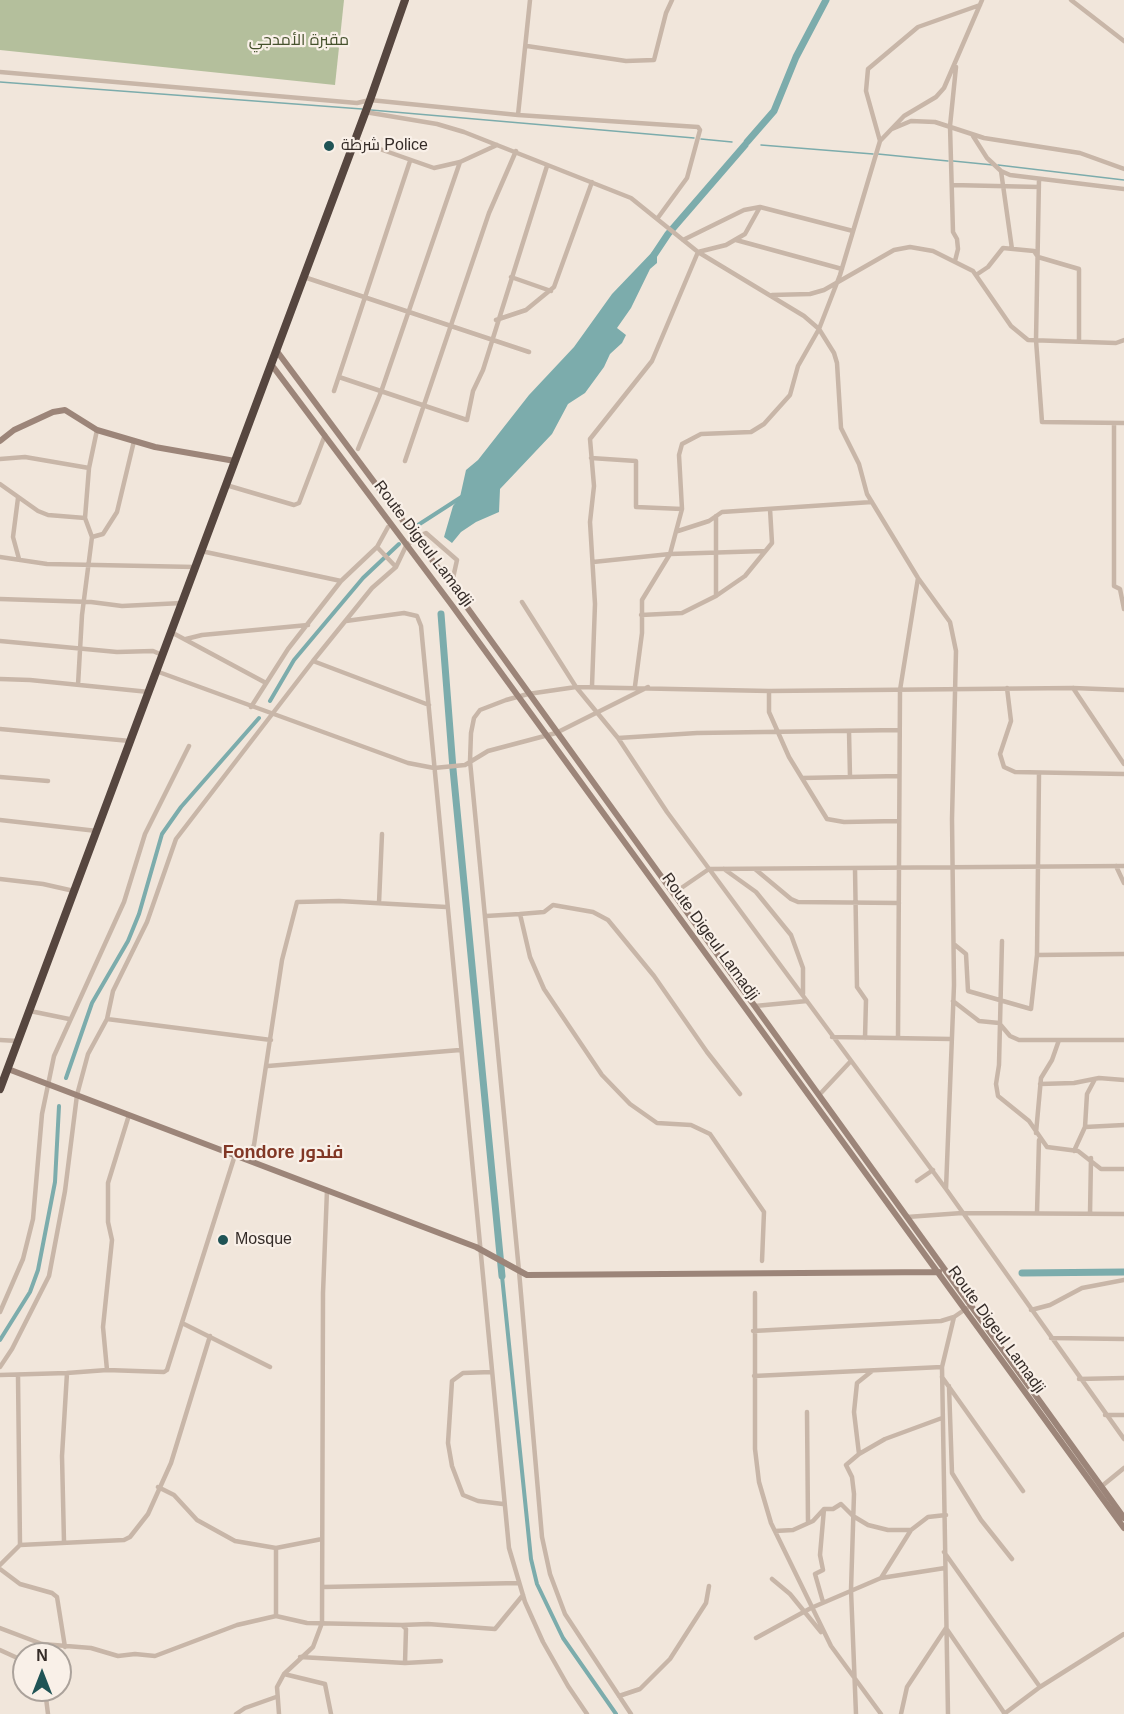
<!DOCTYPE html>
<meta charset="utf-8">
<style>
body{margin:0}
#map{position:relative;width:1124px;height:1714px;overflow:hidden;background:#f1e6db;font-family:Helvetica,sans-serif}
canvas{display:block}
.north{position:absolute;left:12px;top:1642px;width:60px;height:60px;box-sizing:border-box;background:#f9f0e8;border:2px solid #aba29b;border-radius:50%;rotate:0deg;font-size:16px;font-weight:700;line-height:24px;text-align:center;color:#352c28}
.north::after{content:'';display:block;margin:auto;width:21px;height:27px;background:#1f5355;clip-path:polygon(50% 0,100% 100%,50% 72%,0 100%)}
</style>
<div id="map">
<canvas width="1124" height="1714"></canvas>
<div class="north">N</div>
</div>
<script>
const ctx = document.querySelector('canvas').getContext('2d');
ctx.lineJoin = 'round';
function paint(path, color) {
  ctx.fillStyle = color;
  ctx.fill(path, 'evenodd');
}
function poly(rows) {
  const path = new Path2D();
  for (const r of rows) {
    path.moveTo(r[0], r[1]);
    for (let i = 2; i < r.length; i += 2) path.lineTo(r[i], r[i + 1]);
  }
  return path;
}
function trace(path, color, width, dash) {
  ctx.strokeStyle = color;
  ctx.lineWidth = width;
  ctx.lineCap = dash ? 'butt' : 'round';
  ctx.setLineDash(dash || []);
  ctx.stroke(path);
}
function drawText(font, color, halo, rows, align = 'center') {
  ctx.font = font + ' Helvetica,Cairo,sans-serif';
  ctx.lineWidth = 4.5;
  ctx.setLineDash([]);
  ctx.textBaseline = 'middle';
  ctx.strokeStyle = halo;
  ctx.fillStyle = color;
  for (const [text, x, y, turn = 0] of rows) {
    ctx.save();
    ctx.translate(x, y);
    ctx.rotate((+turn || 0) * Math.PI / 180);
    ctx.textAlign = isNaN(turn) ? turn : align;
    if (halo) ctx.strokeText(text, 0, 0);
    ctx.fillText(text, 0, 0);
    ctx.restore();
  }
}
paint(poly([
 [0,0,344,0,335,85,0,50]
]), '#b4bf9c');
paint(poly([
 [657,247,657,263,650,269,631,308,617,328,626,335,622,343,610,354,604,367,585,393,568,404,552,434,500,489,499,512,476,522,461,532,452,543,444,537,453,506,460,497,466,470,478,460,529,395,574,347,612,294]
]), '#7cacac');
trace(poly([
 [0,82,362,109],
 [371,110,694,138],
 [701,139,732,142],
 [761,145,873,154],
 [878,154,948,161],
 [953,161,993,165],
 [998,165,1124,180]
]), '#7cacac', 1.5);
trace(poly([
 [418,525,463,496],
 [270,701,294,660,363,578,399,544],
 [66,1078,92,1003,128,941,139,914,162,834,181,807,259,718],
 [502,1276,531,1559,537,1584,563,1638,616,1714],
 [0,1340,30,1292,38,1270,55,1182,59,1106]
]), '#7cacac', 4);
trace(poly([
 [747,142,774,111,796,57,826,0],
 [654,255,668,234,745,145],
 [441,614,453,769,502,1276],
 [1022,1273,1124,1272]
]), '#7cacac', 7);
trace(poly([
 [1071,0,1124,41],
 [527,46,626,61,654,60,666,13,672,0],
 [0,72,357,103,370,100,518,115,698,127,700,130,687,178,657,219],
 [365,112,437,124,464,132,631,198,698,252,804,316,819,329,834,353,837,363,841,428,859,464,867,494,918,578,950,622,956,651,952,819,954,985,946,1189],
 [518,115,530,0],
 [892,129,911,121,935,122,984,138,1080,153,1124,169],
 [973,136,987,158,1001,171,1012,249],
 [354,140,434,168,460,162,497,145],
 [880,141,866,91,868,69,918,27,980,5],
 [1001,171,1010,175,1124,189],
 [1039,179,1036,340,1042,422,1124,423],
 [952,185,1039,187],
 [683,240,744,210,760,207,853,231],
 [736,240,842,269],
 [955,261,958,249,957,239,953,232,950,126,956,67],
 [976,275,988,267,1003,248,1034,251,1038,257,1079,269,1079,341],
 [304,277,529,352],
 [511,277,551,291],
 [772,295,810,294,824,290,894,250,910,247,933,251,973,271,1011,326,1028,340,1116,343,1124,340],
 [496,320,526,310,554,287,592,182],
 [339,377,467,420,473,391,483,370,547,166],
 [334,391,410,161],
 [1114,423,1114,586,1120,589,1124,609],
 [358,449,381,392,460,162],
 [591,458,636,461,636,507,682,509],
 [0,459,25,457,89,468],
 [405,461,489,213,516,151],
 [0,484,38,511,48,515,85,518],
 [226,485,294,505,299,503,325,435],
 [18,498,13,537,19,559],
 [716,516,716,596],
 [678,531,709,521,722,512,872,502],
 [92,537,85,518,89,468,97,430],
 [377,547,396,567],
 [201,551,341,581],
 [0,557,47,564,195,567],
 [593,562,670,554,765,551],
 [0,599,91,602,122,606,182,603],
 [522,602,576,687,618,738,667,812,946,1189,1124,1439],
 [641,615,682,613,716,596,745,576,772,543,770,509],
 [346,621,404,613,417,616,421,626,509,1548,525,1602,543,1642,568,1686,587,1714],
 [171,632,266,683],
 [186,639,202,635,308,625],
 [0,641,117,652,153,651,162,655],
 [313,661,429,705],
 [156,671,408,763,434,768,465,765,488,751,556,733,648,687],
 [0,679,30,680,149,692],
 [78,685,82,615,92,537,103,534,117,512,134,441],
 [592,686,595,604,590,522,594,486,590,439,652,361,698,252,726,245,745,234,760,207],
 [635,686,642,633,642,600,670,554,682,509,679,455,682,444,701,434,751,432,764,424,790,395,798,366,819,329,840,275,880,141,904,116,936,97,944,88,982,0],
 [1007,688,1011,721,1000,754,1004,767,1015,772,1124,774],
 [1073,688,1124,764],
 [769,691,769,712,789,757,827,819,844,822,898,821],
 [251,707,288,649,341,581,377,547,388,527],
 [0,729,130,741],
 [849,731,850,777],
 [618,738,697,733,899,730],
 [0,777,48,781],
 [802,778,899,776],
 [0,820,97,831],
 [1116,866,1124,883],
 [724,869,756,892,791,935,803,968,803,994],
 [755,869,791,899,798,902,899,903],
 [855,869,857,987,866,1000,865,1038],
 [0,879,43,884,74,891],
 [674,893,709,869,1124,866],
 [379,903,382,834],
 [520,914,544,912,553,905,593,912,608,920,654,976,707,1052,740,1094],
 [486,916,520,914,530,957,544,989,602,1075,630,1104,657,1123,691,1125,710,1134,764,1212,762,1261],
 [1002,941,999,1065,996,1084,998,1096,1029,1121,1047,1147,1078,1151,1101,1169,1124,1169],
 [955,945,966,954,968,991,1031,1009,1037,955,1124,954],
 [1037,955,1039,773],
 [953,1001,979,1021,999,1023,1010,1036,1019,1040,1124,1040],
 [755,1006,807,1001],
 [30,1011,69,1019],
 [107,1019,271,1040],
 [832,1037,951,1039],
 [898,1038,900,690,918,578],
 [0,1040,18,1041],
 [268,1066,460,1050],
 [1040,1084,1074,1083,1099,1078,1124,1080],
 [820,1094,850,1062],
 [1085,1127,1087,1094,1095,1079],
 [1036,1133,1041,1078,1052,1060,1059,1040],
 [1074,1151,1085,1127,1124,1125],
 [245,1159,254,1145,282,960,297,902,339,901,446,907],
 [917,1181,933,1170],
 [1037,1213,1039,1140],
 [1090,1214,1091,1158],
 [907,1217,962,1213,1124,1214],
 [755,1293,755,1449,759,1482,771,1523,831,1646,881,1714],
 [1031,1310,1050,1305,1082,1288,1124,1280],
 [0,1312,23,1259,33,1219,42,1114,54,1056,124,902,145,834,189,746],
 [182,1323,270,1367],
 [753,1331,941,1321,954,1317,967,1308],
 [1051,1338,1124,1339],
 [0,1367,12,1349,49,1276,65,1191,77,1095,88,1054,107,1019,113,991,147,922,176,839,313,661,372,588,396,567,406,546,418,536,426,533,457,560,453,578,456,589],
 [107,1370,103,1327,112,1240,108,1222,108,1183,129,1115],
 [491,1372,463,1373,452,1381,448,1443,452,1466,463,1495,478,1501,503,1504],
 [0,1375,67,1373],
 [18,1376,20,1545],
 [754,1376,942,1367],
 [942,1377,1023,1491],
 [1079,1379,1124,1378],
 [949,1386,952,1473,981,1520,1012,1559],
 [807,1412,808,1523],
 [1105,1415,1124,1415],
 [859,1454,885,1439,942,1418],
 [1102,1486,1124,1468],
 [158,1487,174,1495,197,1520,235,1541,276,1548,322,1539],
 [775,1531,793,1530,813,1521,824,1509,833,1509,841,1504,853,1516,868,1525,888,1530,911,1530],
 [64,1542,62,1456,67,1373,107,1370,164,1372,167,1370,235,1155],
 [276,1548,276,1616],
 [944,1552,1040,1687],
 [0,1565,20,1545,124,1540,130,1537,148,1514,171,1463,210,1336],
 [0,1569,20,1584,52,1593,57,1597,65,1647],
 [881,1578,911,1530,928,1517,946,1515],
 [772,1579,790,1594,821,1632],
 [323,1587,519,1583],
 [823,1602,815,1574,823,1570,820,1555,824,1509],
 [402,1625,428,1624,495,1629,523,1595],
 [0,1628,42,1644,91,1648,118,1656,135,1654,155,1656,237,1625,276,1616,307,1623,402,1625,406,1629,405,1663],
 [756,1638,811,1608,881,1578,945,1568],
 [0,1650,24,1661],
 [300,1657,405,1663,441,1661],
 [284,1674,325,1684,331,1714],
 [45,1690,48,1714],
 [619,1696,640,1689,670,1659,706,1603,709,1586],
 [236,1714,245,1708,276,1697],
 [279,1714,277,1687,284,1674,313,1647,322,1623,323,1293,327,1190],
 [631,1714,565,1614,550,1574,542,1537,519,1271,470,761,471,733,474,718,480,710,506,700,528,694,576,687,769,691,1073,688,1124,690],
 [856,1714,851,1590,854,1494,852,1477,846,1465,859,1454,854,1412,857,1383,872,1371],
 [901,1714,907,1687,946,1628,1005,1714],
 [948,1714,942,1367,954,1317],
 [1004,1714,1040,1687,1124,1634]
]), '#c8b6a8', 4.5);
trace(poly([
 [276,350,456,592,1124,1518],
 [271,364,451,604,1124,1528],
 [0,441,14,430,53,412,65,410,97,430,155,447,235,461],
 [8,1069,476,1247,527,1275,939,1272]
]), '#9c8579', 6);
trace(poly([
 [0,1089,370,100,405,0]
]), '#56463f', 8);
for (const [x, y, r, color] of [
 [329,146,6,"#1f5355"],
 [223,1240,6,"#1f5355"]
]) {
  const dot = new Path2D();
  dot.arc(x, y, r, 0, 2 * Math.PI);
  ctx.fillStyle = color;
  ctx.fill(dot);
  trace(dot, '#f9f0e8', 2);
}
drawText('16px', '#46522d', '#f9f0e8', [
 ["مقبرة الأمدجي",299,41]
]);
drawText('16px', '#352c28', '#f9f0e8', [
 ["شرطة Police",341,146],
 ["Mosque",235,1240]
], 'left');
drawText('16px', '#352c28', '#f9f0e8', [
 ["Route Digeul Lamadji",423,544,53],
 ["Route Digeul Lamadji",710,937,54],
 ["Route Digeul Lamadji",996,1330,54]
]);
drawText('bold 18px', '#813725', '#f9f0e8', [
 ["Fondore فندور",283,1153]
]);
</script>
